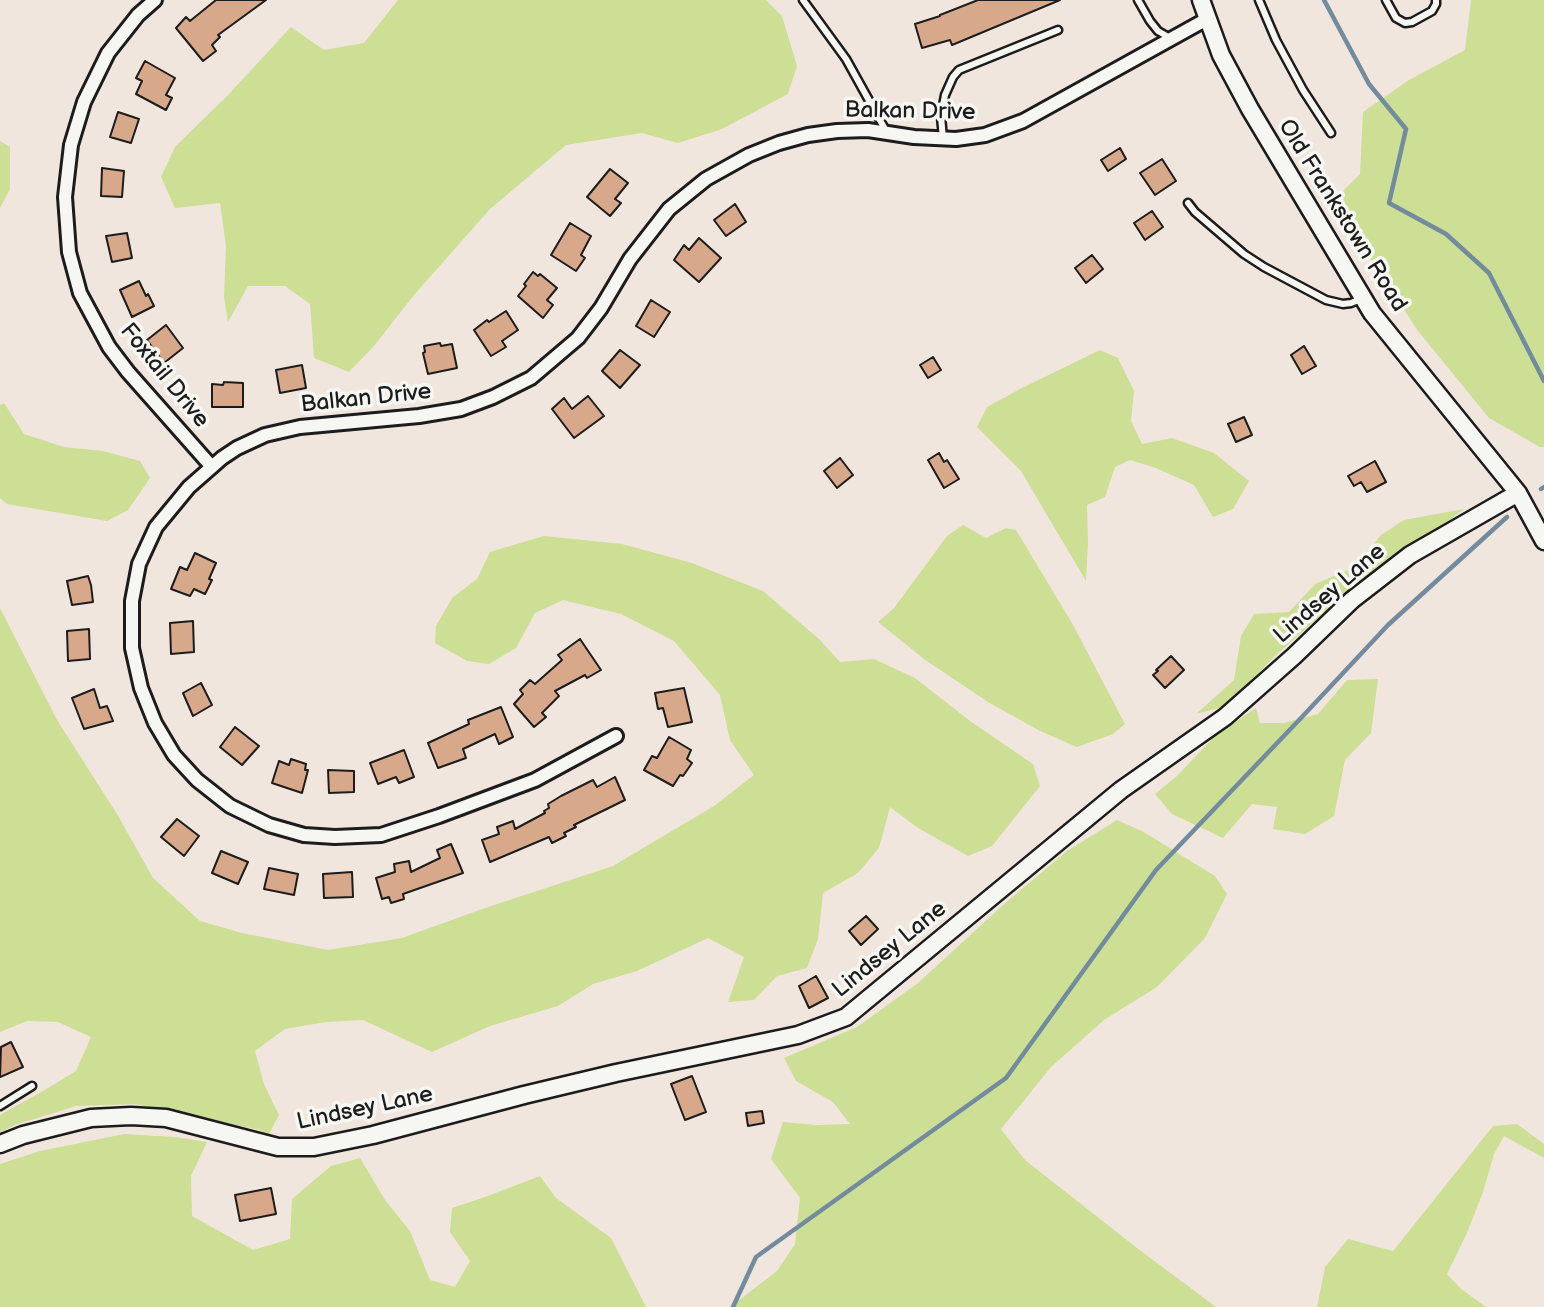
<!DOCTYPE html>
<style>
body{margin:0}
canvas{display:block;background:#f0e6dd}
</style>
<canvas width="1544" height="1307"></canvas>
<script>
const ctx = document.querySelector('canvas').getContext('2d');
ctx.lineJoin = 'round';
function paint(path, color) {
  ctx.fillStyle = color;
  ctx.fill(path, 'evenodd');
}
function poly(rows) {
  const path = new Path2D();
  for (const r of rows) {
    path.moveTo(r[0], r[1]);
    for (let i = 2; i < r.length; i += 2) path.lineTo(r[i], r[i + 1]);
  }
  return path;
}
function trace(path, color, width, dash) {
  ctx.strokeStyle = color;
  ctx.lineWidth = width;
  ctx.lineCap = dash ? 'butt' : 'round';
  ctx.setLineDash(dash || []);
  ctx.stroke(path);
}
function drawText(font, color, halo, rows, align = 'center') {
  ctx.font = font + ' "Balsamiq Sans",sans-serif';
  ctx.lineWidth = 7;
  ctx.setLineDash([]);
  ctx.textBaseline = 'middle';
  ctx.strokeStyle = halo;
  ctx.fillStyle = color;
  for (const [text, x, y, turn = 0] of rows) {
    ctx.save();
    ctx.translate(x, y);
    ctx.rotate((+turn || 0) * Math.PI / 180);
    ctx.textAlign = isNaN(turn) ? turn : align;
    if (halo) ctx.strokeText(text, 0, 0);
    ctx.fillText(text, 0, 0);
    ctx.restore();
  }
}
paint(poly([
 [398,0,766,0,782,16,797,66,788,94,722,129,678,143,642,133,566,145,490,209,414,295,374,346,349,372,314,358,310,304,285,286,248,286,228,322,224,297,226,246,220,203,175,208,161,177,175,147,229,94,291,27,324,50,364,43],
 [1471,0,1544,0,1544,447,1540,447,1489,418,1418,331,1333,201,1360,174,1363,112,1409,80,1465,50],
 [0,141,10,147,10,189,0,208],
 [1100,350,1118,358,1134,391,1131,421,1142,444,1172,438,1214,453,1249,481,1233,509,1213,517,1194,485,1156,468,1130,460,1115,467,1105,497,1087,505,1088,543,1086,581,1021,471,977,427,987,407,1022,388],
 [4,403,24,434,64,447,103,451,140,461,150,478,128,510,107,521,7,504,0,498,0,405],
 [1464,509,1434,532,1389,559,1347,592,1275,656,1226,706,1196,714,1234,680,1241,636,1254,614,1289,612,1315,584,1353,568,1381,535,1404,520],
 [963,525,986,538,1006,528,1016,530,1072,623,1125,724,1113,734,1077,747,1040,731,988,702,924,659,878,622,894,608,947,536],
 [544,536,622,544,692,563,763,591,820,640,840,662,874,659,915,678,970,721,1033,764,1040,786,992,846,968,856,918,828,890,807,879,848,858,873,823,893,818,939,807,968,777,976,754,1000,728,1002,744,957,708,938,637,971,593,984,558,1006,490,1026,432,1052,363,1020,326,1022,285,1029,255,1051,264,1084,279,1115,268,1136,260,1130,135,1104,76,1106,15,1125,0,1132,0,1115,43,1091,76,1071,91,1037,58,1022,27,1021,0,1032,0,608,57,720,117,814,153,878,200,921,242,933,328,950,402,938,485,908,613,866,714,806,754,775,730,740,720,695,674,641,621,614,563,600,535,613,516,648,489,664,467,661,435,643,436,626,452,598,477,579,490,552],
 [1378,679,1371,733,1345,760,1334,816,1305,834,1273,829,1277,807,1252,804,1223,838,1172,814,1155,794,1177,776,1216,735,1256,708,1260,723,1284,723,1318,714,1347,680],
 [1117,820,1142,831,1215,876,1227,894,1205,938,1157,987,1104,1020,1051,1067,1001,1129,1025,1160,1137,1248,1216,1307,730,1307,777,1271,795,1244,800,1198,771,1159,783,1122,816,1125,850,1124,833,1102,796,1081,784,1058,857,1027,918,983,1003,905,1067,851],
 [1517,1124,1544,1144,1544,1158,1504,1136,1494,1154,1483,1192,1467,1233,1447,1274,1461,1289,1486,1307,1317,1307,1325,1267,1348,1239,1393,1251,1493,1126],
 [124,1134,175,1137,207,1142,191,1176,192,1216,253,1250,290,1239,292,1199,331,1166,360,1158,385,1200,410,1231,430,1280,455,1287,470,1261,450,1232,452,1208,485,1197,540,1176,556,1198,611,1238,646,1307,0,1307,0,1164,40,1151]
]), '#ccdf94');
trace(poly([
 [1324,0,1369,84,1406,129,1389,203,1446,234,1489,273,1544,381],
 [1541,489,1544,487],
 [733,1307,756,1257,1006,1078,1156,870,1301,718,1388,625,1507,517]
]), '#728b9f', 4.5);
const building = poly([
 [216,0,266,0,218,35,220,37,212,45,216,51,203,61,176,28,186,17,190,21,216,0],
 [978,0,1060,0,952,45,950,40,922,48,915,24,940,16,940,15,978,0],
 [145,61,175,78,166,95,172,98,166,110,136,94,142,81,136,78,145,61],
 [118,112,139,119,131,143,110,137,118,112],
 [1120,148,1126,159,1108,171,1101,160,1120,148],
 [1162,159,1176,181,1155,195,1140,173,1162,159],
 [102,168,124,171,122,197,101,196,102,168],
 [610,169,628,183,615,199,621,203,610,216,587,197,610,169],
 [735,204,746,222,726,236,714,220,735,204],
 [1152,211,1163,227,1145,240,1134,223,1152,211],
 [570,223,591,236,581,255,585,258,576,271,551,255,570,223],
 [127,233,132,258,112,262,106,236,127,233],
 [699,238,721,258,699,282,674,260,684,245,689,250,699,238],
 [1092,255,1103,269,1086,283,1075,268,1092,255],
 [533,272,538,276,540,274,557,288,547,300,553,305,543,318,518,296,526,286,524,284,533,272],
 [139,281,146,296,148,294,154,306,132,317,120,290,139,281],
 [651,300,670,312,654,337,636,326,651,300],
 [506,311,518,330,502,341,506,347,491,356,474,330,487,320,489,322,506,311],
 [166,325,183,348,164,363,147,340,166,325],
 [440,343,441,346,452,344,457,368,428,374,423,353,425,352,424,346,440,343],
 [1304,346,1316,366,1302,374,1291,355,1304,346],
 [620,350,640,365,620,388,602,371,620,350],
 [933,357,941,370,928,378,920,365,933,357],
 [302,365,306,388,280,393,276,370,302,365],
 [224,382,243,383,243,407,212,407,212,384,223,385,224,382],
 [588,396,604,416,574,438,552,409,564,398,572,409,588,396],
 [1244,417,1252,435,1236,442,1228,424,1244,417],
 [939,453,944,462,947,460,959,479,944,488,928,460,939,453],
 [840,458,853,475,837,488,824,471,840,458],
 [1375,461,1386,482,1367,492,1361,482,1354,486,1348,476,1375,461],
 [195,553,216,563,209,579,212,580,205,594,194,589,190,596,171,589,180,567,187,570,195,553],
 [88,576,91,585,93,602,72,605,67,581,88,576],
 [193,621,194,652,171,654,170,623,193,621],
 [89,629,90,659,68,661,67,631,89,629],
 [580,639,601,670,587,678,585,675,555,691,559,696,542,713,546,717,534,727,514,704,523,694,520,690,530,680,535,684,562,660,558,655,580,639],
 [1171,656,1184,670,1165,688,1153,675,1158,671,1156,670,1171,656],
 [201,683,212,705,193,716,183,693,201,683],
 [684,688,692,722,668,727,663,708,658,709,655,693,684,688],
 [94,689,100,708,107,706,113,721,84,729,72,698,94,689],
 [501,707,513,737,499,744,495,734,463,749,466,758,438,768,428,743,469,724,468,720,501,707],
 [235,727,259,746,242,765,220,747,235,727],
 [669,737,691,750,687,759,692,763,683,776,680,775,673,786,644,770,652,756,657,758,669,737],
 [404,750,414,777,399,783,396,777,378,784,370,763,404,750],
 [291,759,306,764,305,770,308,770,302,793,272,783,279,761,289,765,291,759],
 [328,770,354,771,354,792,329,793,328,770],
 [615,777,625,800,574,825,576,827,564,833,566,836,552,843,549,837,490,862,482,840,499,834,497,827,513,821,515,829,545,813,544,811,549,808,548,804,561,796,593,780,597,787,615,777],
 [177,819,199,836,184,856,161,837,177,819],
 [451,844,463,873,403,894,404,899,391,903,389,897,382,899,376,878,395,872,394,864,409,861,411,872,440,858,437,850,451,844],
 [221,851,248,862,238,884,212,873,221,851],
 [269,868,298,874,294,895,264,889,269,868],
 [352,872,353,897,324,898,323,874,352,872],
 [866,916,878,929,861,945,849,931,866,916],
 [816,976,828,998,809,1008,799,986,816,976],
 [11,1042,23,1067,0,1077,1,1047,11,1042],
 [692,1076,706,1112,685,1120,671,1084,692,1076],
 [762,1111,764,1123,748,1126,746,1113,762,1111],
 [271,1188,276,1214,240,1221,235,1195,271,1188]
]);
paint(building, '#d8a88a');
trace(building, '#1c1c1c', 2);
const lane = poly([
 [803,0,846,59,886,131],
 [1138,0,1150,21,1158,31,1170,38],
 [1259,0,1276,40,1303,90,1331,133],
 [1386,0,1396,18,1405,23,1412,22,1432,11,1436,4,1436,0],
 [943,139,941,116,945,95,953,77,959,70,1058,30],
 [1188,203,1195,212,1244,254,1264,267,1326,300,1343,304,1351,303,1361,299],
 [0,1106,32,1086]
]);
const street = poly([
 [155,0,138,15,108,53,84,102,71,145,65,197,69,252,80,293,109,347,128,372,212,467],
 [616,736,535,780,439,816,381,835,335,837,304,835,269,825,230,806,197,780,174,755,155,723,141,688,132,648,132,601,139,564,156,527,189,487,222,458,237,448,265,435,300,427,419,416,461,409,493,397,531,378,578,338,601,308,630,259,669,209,706,179,749,155,779,143,808,135,837,131,868,130,914,137,956,139,985,135,1023,121,1207,19]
]);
const secondary = poly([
 [1201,0,1221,55,1250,109,1372,313,1518,493,1544,541],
 [0,1144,23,1135,91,1118,131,1116,166,1118,278,1147,314,1147,373,1135,524,1095,616,1073,798,1035,846,1017,1121,790,1225,717,1294,656,1352,600,1410,555,1518,493]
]);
trace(lane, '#1c1c1c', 11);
trace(street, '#1c1c1c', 18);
trace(secondary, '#1c1c1c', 21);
trace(lane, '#f6f6f2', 6);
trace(street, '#f6f6f2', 12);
trace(secondary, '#f6f6f2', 16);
drawText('23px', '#1c1c1c', '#f6f6f2', [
 ["Balkan Drive",910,112,1],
 ["Old Frankstown Road",1342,216,58],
 ["Foxtail Drive",164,376,51],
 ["Balkan Drive",366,399,-6],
 ["Lindsey Lane",1330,594,-41],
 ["Lindsey Lane",890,950,-39],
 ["Lindsey Lane",365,1109,-12]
]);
</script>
